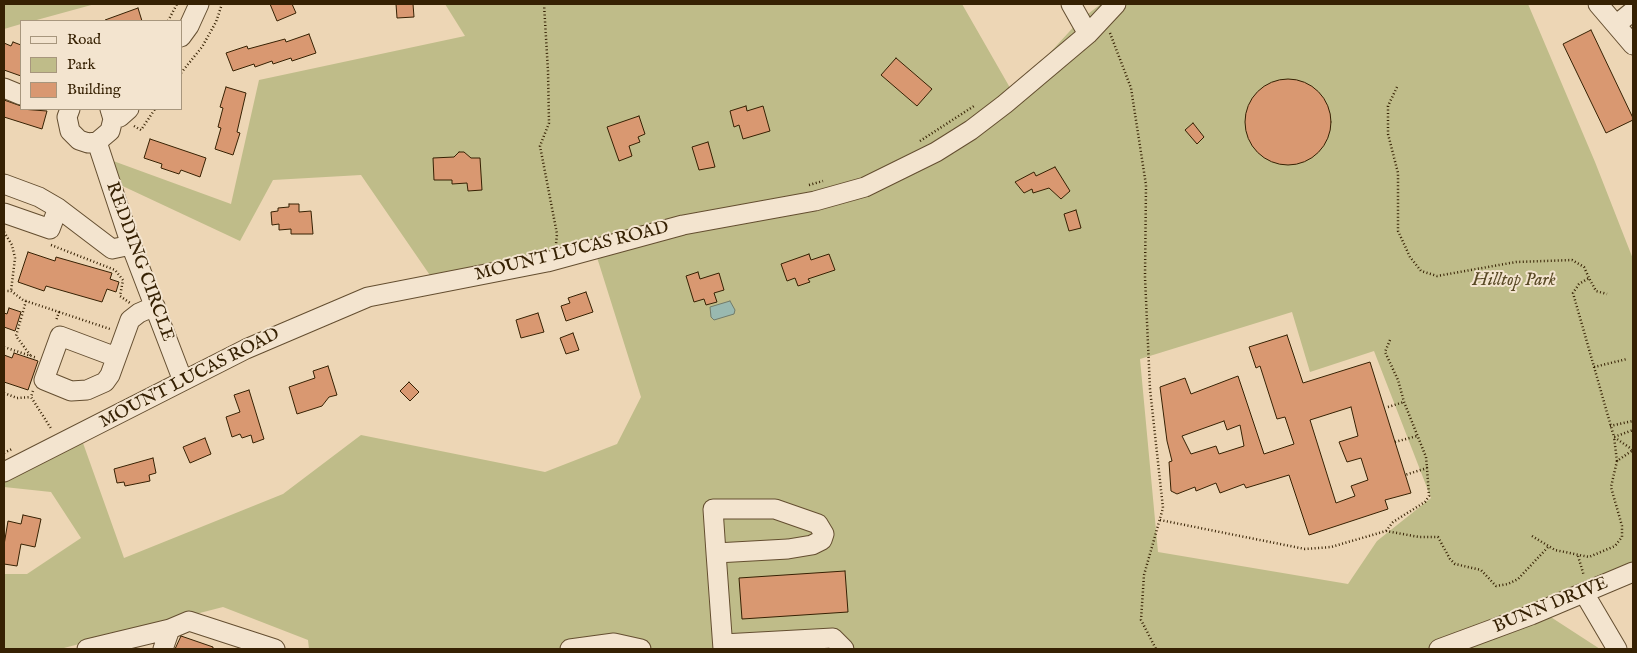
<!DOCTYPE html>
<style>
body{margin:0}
#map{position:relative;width:1637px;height:653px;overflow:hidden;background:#edd6b5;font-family:"IM FELL English",serif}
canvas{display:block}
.frame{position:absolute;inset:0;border:5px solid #362103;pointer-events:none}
.legend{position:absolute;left:20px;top:20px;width:162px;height:90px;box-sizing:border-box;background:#f3e4cf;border:1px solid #a7967d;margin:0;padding:6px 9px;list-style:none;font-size:15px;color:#362103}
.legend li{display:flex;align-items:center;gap:10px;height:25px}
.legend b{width:25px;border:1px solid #a7967d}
</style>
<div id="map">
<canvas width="1637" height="653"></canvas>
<div class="frame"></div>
<ul class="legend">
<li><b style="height:6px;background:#f3e4cf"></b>Road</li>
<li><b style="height:14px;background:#bfbc89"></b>Park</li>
<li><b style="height:14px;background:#d99871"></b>Building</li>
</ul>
</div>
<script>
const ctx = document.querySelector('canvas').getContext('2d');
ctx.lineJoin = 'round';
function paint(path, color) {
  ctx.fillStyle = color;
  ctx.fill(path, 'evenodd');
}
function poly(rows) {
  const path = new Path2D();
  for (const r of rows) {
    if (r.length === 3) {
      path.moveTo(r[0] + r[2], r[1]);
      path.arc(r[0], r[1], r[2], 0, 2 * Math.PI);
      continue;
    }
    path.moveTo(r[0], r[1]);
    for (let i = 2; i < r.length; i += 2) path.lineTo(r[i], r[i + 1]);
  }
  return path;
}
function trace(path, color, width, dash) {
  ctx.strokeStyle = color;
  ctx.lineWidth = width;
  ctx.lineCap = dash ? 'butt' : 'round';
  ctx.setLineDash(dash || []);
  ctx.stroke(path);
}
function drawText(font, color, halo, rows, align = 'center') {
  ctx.font = font + ' "IM FELL English",serif';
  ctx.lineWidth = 4;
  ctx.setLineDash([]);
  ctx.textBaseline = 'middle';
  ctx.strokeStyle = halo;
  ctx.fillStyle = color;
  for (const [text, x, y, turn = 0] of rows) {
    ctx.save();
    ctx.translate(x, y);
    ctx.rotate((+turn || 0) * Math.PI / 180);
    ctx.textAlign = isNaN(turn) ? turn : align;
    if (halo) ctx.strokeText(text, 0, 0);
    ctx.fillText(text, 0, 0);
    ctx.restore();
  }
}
paint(poly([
 [4,4,95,4,33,21,21,21,21,24,4,29],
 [445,4,962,4,1013,93,1080,20,1101,4,1528,4,1595,162,1633,259,1633,572,1543,612,1600,649,309,649,308,640,223,607,60,649,4,649,4,574,27,574,81,538,51,492,4,487,4,481,83,443,124,558,283,494,361,435,545,472,617,444,641,397,595,251,436,284,361,175,273,180,240,241,114,182,105,158,231,204,259,80,465,36],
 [1292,312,1310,372,1374,351,1431,498,1377,541,1348,584,1158,552,1140,359]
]), '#bfbc89');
const water = poly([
 [730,301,735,310,734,314,714,320,711,317,710,307,730,301]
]);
paint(water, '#99b9b0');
trace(water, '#717c6b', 1);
const building = poly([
 [270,4,292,4,296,13,277,21,270,4],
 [396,4,413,4,414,17,397,18,396,4],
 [138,8,142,21,106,21,105,20,138,8],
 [1591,30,1633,118,1633,120,1606,133,1563,44,1591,30],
 [309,34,316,53,292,61,291,58,273,64,272,61,255,67,254,64,233,71,226,53,247,46,248,49,285,39,286,42,309,34],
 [13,42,21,45,21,76,4,70,4,43,11,46,13,42],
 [896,58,932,89,917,106,881,75,896,58],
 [1288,122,43],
 [226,87,246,93,237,132,240,133,233,155,215,149,221,128,218,127,223,108,220,107,226,87],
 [4,100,21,106,21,109,47,111,42,129,4,117,4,100],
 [746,106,747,111,763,106,770,131,743,139,739,125,734,127,730,111,746,106],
 [639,116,645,134,638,137,640,142,629,146,632,156,619,161,607,127,639,116],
 [1193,123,1204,137,1197,144,1185,130,1193,123],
 [150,139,206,158,200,177,181,170,179,174,161,168,162,164,144,158,150,139],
 [708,142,715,167,699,170,692,147,708,142],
 [459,152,464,152,471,158,480,158,482,190,468,191,467,183,452,184,452,180,434,180,433,158,454,157,459,152],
 [1055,167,1070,191,1061,199,1049,188,1033,193,1032,189,1024,193,1015,182,1034,172,1036,176,1055,167],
 [289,204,299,204,299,212,311,211,313,234,291,234,291,229,279,230,279,224,272,225,271,212,278,211,278,208,289,207,289,204],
 [1076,210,1081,228,1069,231,1064,214,1076,210],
 [28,252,55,261,56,257,112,273,110,279,119,282,116,292,107,289,102,302,46,286,44,291,18,282,28,252],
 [809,254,811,260,829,254,835,270,808,279,810,282,798,286,795,278,787,281,781,264,809,254],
 [698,272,700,279,719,273,724,290,714,293,717,302,706,305,704,299,694,302,686,276,698,272],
 [586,292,593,312,566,321,561,306,570,303,568,298,586,292],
 [9,308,21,312,15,331,4,327,4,313,7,314,9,308],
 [538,313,544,332,521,338,516,320,538,313],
 [573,333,579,350,566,354,560,338,573,333],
 [1287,335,1303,383,1370,362,1411,493,1385,500,1388,509,1309,535,1289,475,1246,488,1244,484,1220,493,1216,483,1196,491,1195,487,1177,494,1171,491,1169,462,1172,461,1167,441,1160,387,1185,378,1191,394,1238,376,1264,454,1294,444,1285,417,1277,419,1260,366,1256,368,1249,347,1287,335],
 [1351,407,1358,436,1339,442,1347,462,1361,458,1368,480,1351,486,1355,496,1336,503,1310,420,1351,407],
 [1224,421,1227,430,1240,425,1244,446,1219,454,1216,446,1191,454,1182,436,1224,421],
 [14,353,38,361,28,390,4,382,4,355,12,358,14,353],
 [328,366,337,395,329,397,322,406,297,414,289,387,315,378,313,371,328,366],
 [409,382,419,392,410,401,400,391,409,382],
 [249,390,264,439,253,443,251,435,242,438,240,434,232,437,226,417,240,412,234,395,249,390],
 [205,438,211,454,190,463,183,447,205,438],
 [153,458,156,473,149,475,150,481,125,486,124,482,117,483,114,469,153,458],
 [23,515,41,519,35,547,21,544,17,566,4,564,4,545,8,521,21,524,23,515],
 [845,571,848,612,742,619,739,578,845,571],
 [181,636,213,647,213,649,175,649,181,636]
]);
paint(building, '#d99871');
trace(building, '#362103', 1);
const minor = poly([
 [1071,4,1088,34],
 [1598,4,1633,45],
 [1617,24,1633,11],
 [181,37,189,26,199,4],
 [4,88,21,95],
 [70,109,67,117,70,131,79,140,88,143,97,142,110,131,113,119,110,109],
 [113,119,120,117,129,109],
 [97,142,131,245,183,381],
 [4,184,39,197,58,208,112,249,131,245],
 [4,213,50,229,58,208],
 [116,357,60,336,44,380,71,391,87,390,105,382,110,375,130,320,139,313,155,306],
 [4,472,246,349,368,297,547,262,683,225,815,201,865,187,936,152,971,130,1005,104,1088,34,1116,4],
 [716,553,788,549,812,545,822,540,824,534,818,524,775,509,713,509,716,553,723,649],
 [1584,593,1617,649],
 [723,644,833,638,844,649],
 [87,649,170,629,189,621,275,649],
 [163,649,170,629],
 [570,649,614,643,641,649],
 [1439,649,1531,615,1633,572]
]);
trace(minor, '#644e30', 21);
trace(poly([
 [544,4,548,71,549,123,540,146,557,234,556,244],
 [168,21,177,4],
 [1110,33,1131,88,1146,185,1145,277,1150,389,1163,508,1144,575,1141,620,1156,649],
 [181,73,202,47,216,22,222,4],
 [1397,87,1388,106,1388,134,1398,173,1398,231,1410,257,1421,271,1437,276,1516,262,1572,260,1584,267,1589,278],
 [134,126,141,130,155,109],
 [920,141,974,106],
 [809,185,823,181],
 [4,232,12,245,15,258,11,291],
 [51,245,115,270,123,280,120,296,130,303],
 [4,291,11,291,23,300,59,312,56,321],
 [26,301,16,336,31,356],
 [59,312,110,329],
 [1390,340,1385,352,1398,380,1404,402,1426,457,1427,468],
 [4,347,37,358],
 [1594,367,1627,359],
 [33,391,31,397,52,430],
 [4,393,17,398,31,397],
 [1388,407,1404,402],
 [1610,426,1633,421],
 [1395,442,1417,436],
 [4,453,12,449],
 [1617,461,1614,437,1633,430],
 [1160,520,1305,549,1331,547,1386,531,1419,537,1438,537,1450,559,1455,564,1481,570,1496,586,1508,584,1518,579,1549,546],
 [1386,531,1393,522,1425,502,1429,496,1427,468,1405,475],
 [1532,536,1555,550,1589,557,1615,546,1622,537,1622,526,1611,487,1617,461,1633,450,1614,437,1573,293,1579,284,1589,278,1596,291,1607,294],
 [1578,556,1584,576]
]), '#362103', 2.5, [1, 2.5]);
trace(minor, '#f3e4cf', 19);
drawText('18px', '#362103', '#f3e4cf', [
 ["MOUNT LUCAS ROAD",572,252,-14],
 ["REDDING CIRCLE",139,262,70],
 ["MOUNT LUCAS ROAD",190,379,-27],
 ["BUNN DRIVE",1551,606,-22]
]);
drawText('italic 18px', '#584824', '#f3e4cf', [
 ["Hilltop Park",1514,281]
]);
</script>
